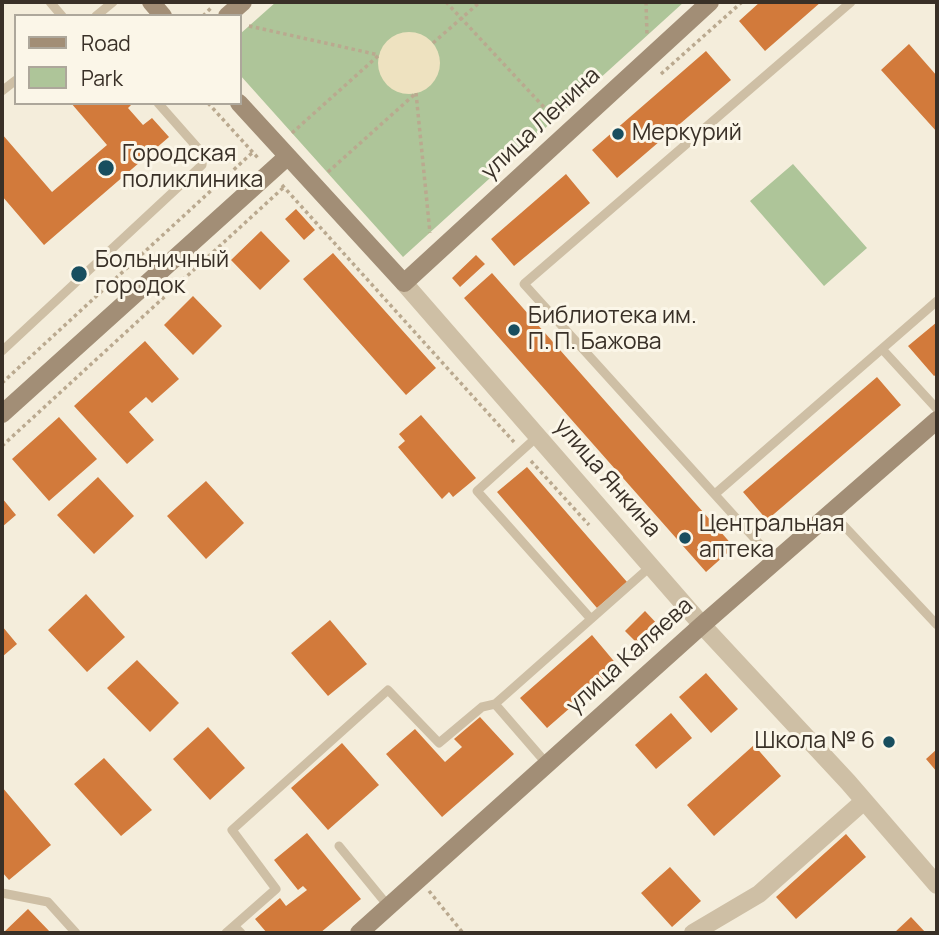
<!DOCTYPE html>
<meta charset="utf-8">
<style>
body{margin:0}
#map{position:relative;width:939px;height:935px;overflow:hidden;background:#f4eddb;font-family:Manrope,sans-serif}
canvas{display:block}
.frame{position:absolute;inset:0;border:4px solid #393027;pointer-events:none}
.legend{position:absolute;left:14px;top:14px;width:228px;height:91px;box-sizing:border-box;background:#fbf6e8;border:2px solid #ada79b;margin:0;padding:9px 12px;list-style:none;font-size:21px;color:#393027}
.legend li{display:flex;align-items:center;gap:14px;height:35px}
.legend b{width:35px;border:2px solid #ada79b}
</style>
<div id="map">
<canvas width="939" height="935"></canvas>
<div class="frame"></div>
<ul class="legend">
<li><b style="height:9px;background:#a28e76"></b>Road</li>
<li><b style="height:19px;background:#aec599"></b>Park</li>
</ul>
</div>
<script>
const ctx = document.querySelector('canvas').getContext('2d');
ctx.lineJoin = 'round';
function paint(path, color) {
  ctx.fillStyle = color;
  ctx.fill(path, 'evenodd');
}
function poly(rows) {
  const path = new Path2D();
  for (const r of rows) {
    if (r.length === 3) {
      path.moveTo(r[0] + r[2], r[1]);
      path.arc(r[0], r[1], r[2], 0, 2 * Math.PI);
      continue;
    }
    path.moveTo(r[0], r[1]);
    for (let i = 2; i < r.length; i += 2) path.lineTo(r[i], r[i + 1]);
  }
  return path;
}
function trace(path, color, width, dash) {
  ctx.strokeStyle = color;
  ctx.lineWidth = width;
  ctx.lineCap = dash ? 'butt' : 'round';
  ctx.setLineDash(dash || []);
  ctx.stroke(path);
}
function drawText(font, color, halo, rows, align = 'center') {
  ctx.font = font + ' Manrope,sans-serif';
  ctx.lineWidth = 6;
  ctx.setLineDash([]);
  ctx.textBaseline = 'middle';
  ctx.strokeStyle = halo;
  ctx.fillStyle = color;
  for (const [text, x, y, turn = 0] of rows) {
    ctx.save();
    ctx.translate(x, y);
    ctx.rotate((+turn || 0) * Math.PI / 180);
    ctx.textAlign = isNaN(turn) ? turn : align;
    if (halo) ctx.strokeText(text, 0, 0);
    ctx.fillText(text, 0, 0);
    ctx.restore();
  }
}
paint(poly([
 [276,2,684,2,403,257,240,75,240,34],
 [793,164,867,248,824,286,750,201]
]), '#aec599');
paint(poly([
 [409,63,31]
]), '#eee2c0');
paint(poly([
 [760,2,821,2,765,51,739,21],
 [909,44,937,76,937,132,881,70],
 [706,51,731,80,617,178,592,150],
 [71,103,133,103,128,108,143,125,152,118,169,137,44,245,2,196,2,134,52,192,107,145],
 [566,174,590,203,514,266,491,239],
 [296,209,315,230,304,240,285,219],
 [261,231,290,261,260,290,231,260],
 [333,253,436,368,406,395,303,279],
 [476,255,485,264,460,287,452,278],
 [492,273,734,547,706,572,464,298],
 [193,296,222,326,193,355,164,325],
 [937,322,937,374,934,376,908,346],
 [145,341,179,379,152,403,146,397,129,412,154,440,127,464,74,406],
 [877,377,901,405,767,520,743,492],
 [421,415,476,478,453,497,449,492,442,499,398,447,405,441,399,434],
 [59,417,97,459,49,501,12,459],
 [527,467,627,582,597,608,497,492],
 [98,477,134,516,94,554,57,515],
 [206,481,244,523,206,559,167,516],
 [2,498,16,515,2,527],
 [86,594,125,637,87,672,48,630],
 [645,611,660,627,640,646,625,631],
 [330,620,367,664,328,696,291,653],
 [2,626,17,644,2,657],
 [592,635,618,666,547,728,520,698],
 [137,660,179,703,150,732,107,688],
 [706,673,738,709,711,733,679,697],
 [671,713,692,738,656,769,635,745],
 [480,717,514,754,442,817,386,754,415,729,445,762,462,747,454,739],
 [208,727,245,768,210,800,173,759],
 [342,743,379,785,328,830,291,788],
 [754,745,781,776,714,836,687,805],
 [937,749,937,772,926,759],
 [104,758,152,810,121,836,74,784],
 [2,787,51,845,9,880,2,872],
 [307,833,361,899,320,933,267,933,255,919,280,898,286,906,307,890,303,886,298,890,274,860],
 [846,834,866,857,796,919,776,897],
 [670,867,701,901,672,927,641,893],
 [28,909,51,933,3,933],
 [911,917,926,933,894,933]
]), '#d27a3b');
trace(poly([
 [446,2,555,119],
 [646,2,647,35],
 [203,16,211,8],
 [249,26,379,55],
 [433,43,480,2],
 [661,74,742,2],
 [416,93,430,233],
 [208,103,258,158],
 [292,133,379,55],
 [328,172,416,93],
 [282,185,514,442],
 [2,383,253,152],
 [2,446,284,187],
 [531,461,589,525],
 [429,891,463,933]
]), '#baa98f', 3.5, [3.5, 3.5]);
trace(poly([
 [50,2,62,16],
 [96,16,113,2],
 [2,91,16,80],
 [882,349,937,409],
 [2,351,202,165,203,154,158,103],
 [538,436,477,491,591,619],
 [715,494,937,301],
 [831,512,937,625],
 [775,561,524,284,851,2],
 [495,704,651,566],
 [339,846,389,907],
 [2,893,48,902,76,933],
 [226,933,234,926],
 [241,933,234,926,276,889,232,830,388,690,439,743,482,707,495,704,547,764]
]), '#cebfa5', 9);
trace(poly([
 [404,283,702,625,848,782,937,885],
 [693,933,759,894,864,801]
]), '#cebfa5', 18);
trace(poly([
 [151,2,163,16],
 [227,16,243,2],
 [239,103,404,283,710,2],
 [2,414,287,157],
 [359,933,702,625,937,420]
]), '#a28e76', 18);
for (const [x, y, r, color] of [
 [618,134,7,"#184e5f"],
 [106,168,9,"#184e5f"],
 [79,274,9,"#184e5f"],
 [514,330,7,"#184e5f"],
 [685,538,7,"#184e5f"],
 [889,742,7,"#184e5f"]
]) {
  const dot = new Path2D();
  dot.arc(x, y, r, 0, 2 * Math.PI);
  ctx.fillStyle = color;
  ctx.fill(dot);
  trace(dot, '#fbf6e8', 2.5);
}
drawText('23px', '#393027', '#fbf6e8', [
 ["улица Ленина",541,124,-43],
 ["улица Янкина",607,478,49],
 ["улица Каляева",630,656,-42]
]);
drawText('23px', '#393027', '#fbf6e8', [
 ["Меркурий",632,134],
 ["Городская",122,155],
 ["поликлиника",122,181],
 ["Больничный",95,261],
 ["городок",95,287],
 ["Библиотека им.",528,317],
 ["П. П. Бажова",528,343],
 ["Центральная",699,525],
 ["аптека",699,551],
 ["Школа № 6",875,742,"right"]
], 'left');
</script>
